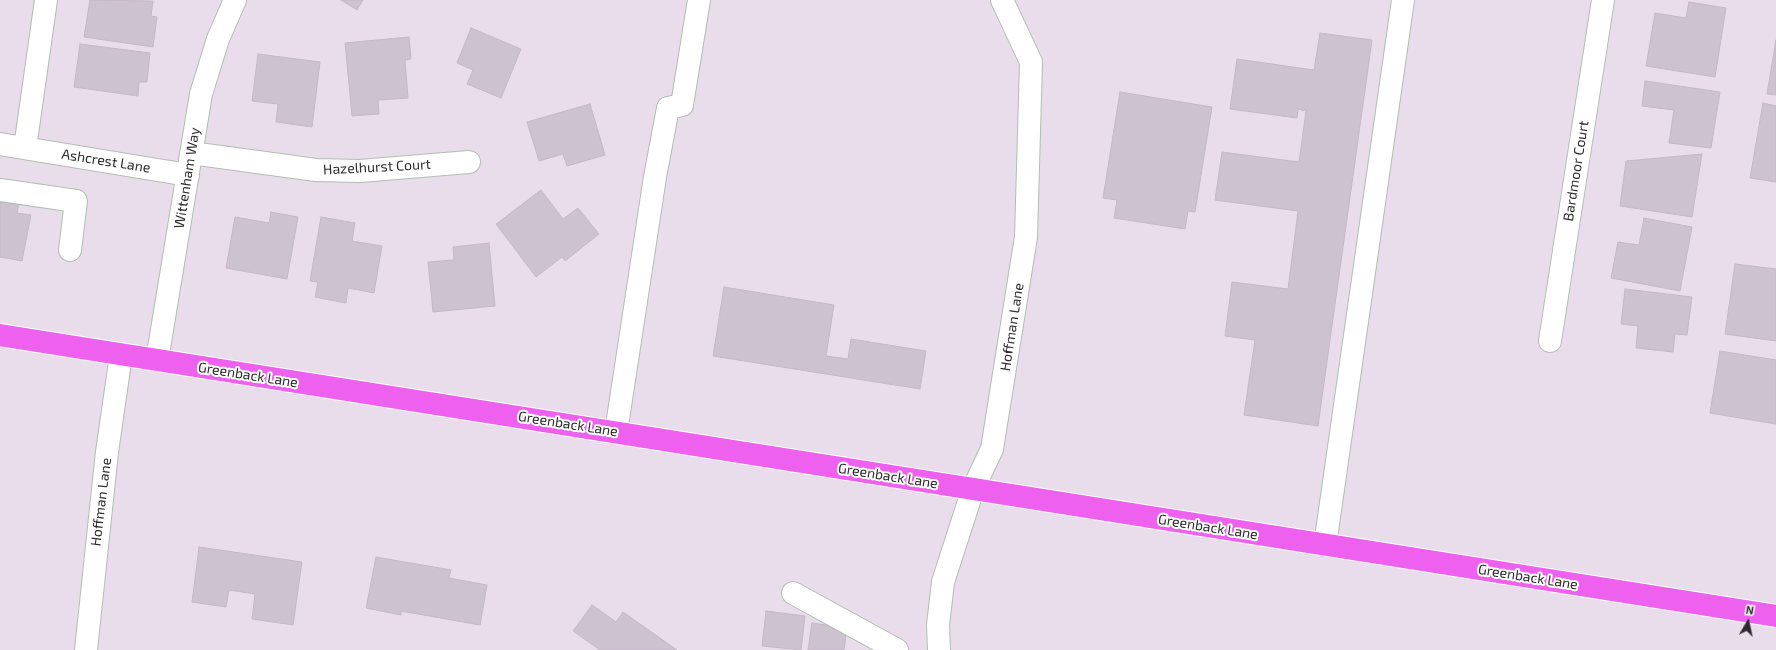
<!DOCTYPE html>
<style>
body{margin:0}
#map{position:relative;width:1776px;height:650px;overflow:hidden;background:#e9ddec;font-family:"Exo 2",sans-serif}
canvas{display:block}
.north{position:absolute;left:1728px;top:602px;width:40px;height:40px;-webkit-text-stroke:3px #fff;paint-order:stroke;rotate:9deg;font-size:11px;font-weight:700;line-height:16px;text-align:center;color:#2b2b2b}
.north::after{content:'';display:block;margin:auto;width:14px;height:18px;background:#2b2b2b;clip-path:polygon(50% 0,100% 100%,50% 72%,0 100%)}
</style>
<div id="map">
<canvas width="1776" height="650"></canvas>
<div class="north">N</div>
</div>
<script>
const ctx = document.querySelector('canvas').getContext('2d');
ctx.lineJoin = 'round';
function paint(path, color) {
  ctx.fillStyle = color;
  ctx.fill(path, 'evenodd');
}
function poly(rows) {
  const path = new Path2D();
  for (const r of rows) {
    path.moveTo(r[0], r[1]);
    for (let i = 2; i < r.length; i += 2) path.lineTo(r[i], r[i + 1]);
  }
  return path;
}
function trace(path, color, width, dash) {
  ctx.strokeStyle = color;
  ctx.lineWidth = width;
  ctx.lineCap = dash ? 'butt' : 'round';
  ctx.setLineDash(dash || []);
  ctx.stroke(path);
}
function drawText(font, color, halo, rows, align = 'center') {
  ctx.font = font + ' "Exo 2",sans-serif';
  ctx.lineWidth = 4;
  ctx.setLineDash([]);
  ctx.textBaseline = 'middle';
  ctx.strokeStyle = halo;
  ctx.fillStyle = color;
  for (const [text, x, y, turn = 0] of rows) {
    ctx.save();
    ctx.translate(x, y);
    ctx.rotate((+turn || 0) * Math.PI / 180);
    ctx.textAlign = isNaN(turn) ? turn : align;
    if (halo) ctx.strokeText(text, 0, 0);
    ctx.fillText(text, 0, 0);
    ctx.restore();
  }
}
const building = poly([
 [90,0,153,1,151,16,157,17,153,47,84,37,90,0],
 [341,0,363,0,357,10,341,0],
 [1689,2,1726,8,1715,77,1646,66,1655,13,1686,18,1689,2],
 [471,28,521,49,501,98,467,84,473,70,457,63,471,28],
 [1320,33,1372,40,1318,426,1244,415,1255,340,1225,336,1232,282,1288,289,1298,211,1215,200,1222,152,1299,162,1306,111,1298,109,1297,118,1230,109,1237,59,1314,70,1320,33],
 [409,37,411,59,405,60,408,98,378,100,379,114,352,116,345,43,409,37],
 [1776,40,1776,95,1767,94,1776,40],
 [80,44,150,53,147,82,139,82,138,96,74,87,80,44],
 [258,54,320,62,312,127,276,122,278,104,252,101,258,54],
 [1645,81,1720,92,1711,148,1669,143,1674,110,1642,106,1645,81],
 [1120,92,1212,107,1195,212,1188,211,1185,229,1114,218,1117,200,1103,198,1120,92],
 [1763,103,1776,106,1776,182,1750,178,1763,103],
 [590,104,605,155,567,166,563,154,539,161,527,122,590,104],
 [1702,154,1692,217,1620,206,1626,161,1702,154],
 [541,190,563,219,578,208,599,234,565,261,562,257,536,277,496,224,541,190],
 [0,200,19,203,17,213,31,215,22,261,0,257,0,200],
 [271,212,298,217,287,279,226,268,235,217,269,223,271,212],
 [321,217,355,223,352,241,382,246,374,293,348,288,346,303,315,297,318,282,310,281,321,217],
 [1644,218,1692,227,1680,291,1611,278,1618,242,1639,245,1644,218],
 [489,243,495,306,433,312,428,262,454,260,453,247,489,243],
 [1735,264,1776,269,1776,341,1725,334,1735,264],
 [724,287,834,305,826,356,848,359,851,339,926,351,920,389,713,356,724,287],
 [1625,289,1692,297,1687,335,1675,334,1673,352,1636,348,1638,326,1621,324,1625,289],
 [1720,351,1776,360,1776,424,1710,413,1720,351],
 [199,547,302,562,293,625,252,619,255,594,229,590,226,607,192,602,199,547],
 [376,557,451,570,449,578,487,585,480,625,401,611,401,615,366,608,376,557],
 [592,605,616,622,623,612,677,650,600,650,573,631,592,605],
 [766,611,805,616,801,650,762,646,766,611],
 [812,623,847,628,844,650,808,650,812,623]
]);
paint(building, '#cdc2cf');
trace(building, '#c6b7c8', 1);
const minor = poly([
 [0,144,188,175],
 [25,148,46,0],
 [191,153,316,170,360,171,469,162],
 [0,190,76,201,70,250],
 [1550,341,1603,0],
 [157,360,201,94,218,39,235,0],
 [616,432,655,177,668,108,682,105,699,0],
 [1325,545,1403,0],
 [793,593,897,650],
 [86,650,107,452,121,355],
 [939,650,938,625,943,582,973,489,992,449,1026,237,1031,62,1002,0]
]);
const major = poly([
 [0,335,1776,616]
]);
trace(minor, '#b1beb1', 24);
trace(major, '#fff', 24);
trace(minor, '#fff', 22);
trace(major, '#ee60ee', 22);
drawText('14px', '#2b2b2b', '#fff', [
 ["Ashcrest Lane",106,161,9],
 ["Hazelhurst Court",377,167,-3],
 ["Bardmoor Court",1576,171,-81],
 ["Wittenham Way",187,178,-81],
 ["Hoffman Lane",1012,327,-81],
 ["Greenback Lane",248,375,9],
 ["Greenback Lane",568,424,9],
 ["Greenback Lane",888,476,9],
 ["Hoffman Lane",101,502,-83],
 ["Greenback Lane",1208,527,9],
 ["Greenback Lane",1528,577,9]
]);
</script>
